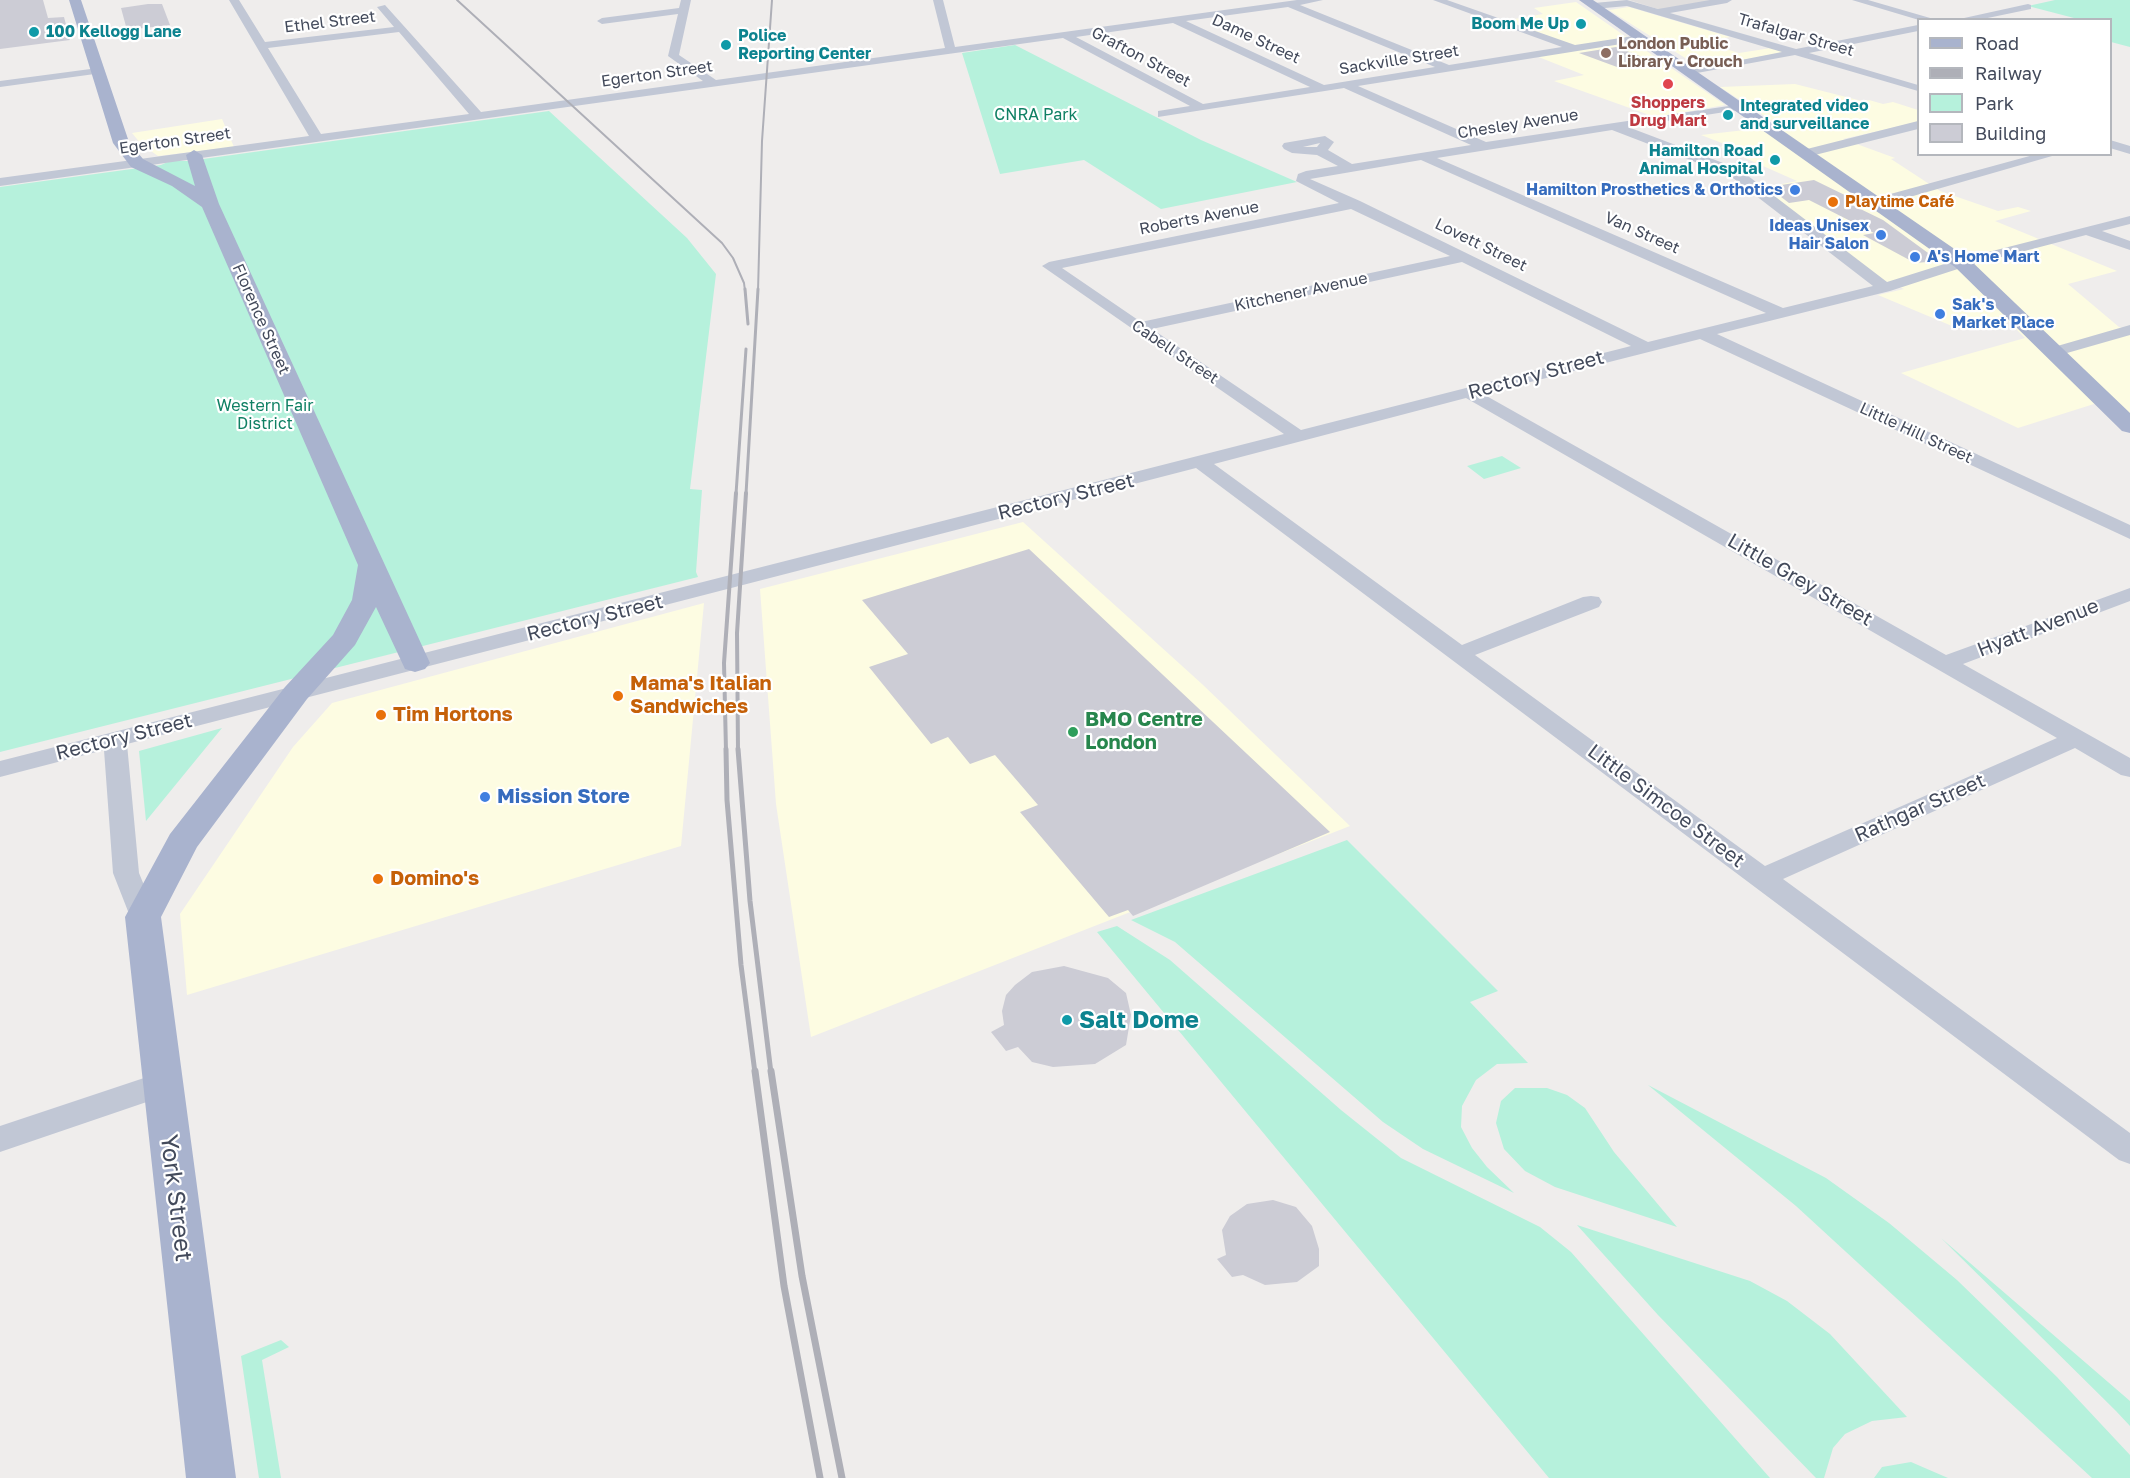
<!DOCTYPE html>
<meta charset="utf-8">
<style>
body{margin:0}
#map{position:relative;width:2130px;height:1478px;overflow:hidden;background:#efedec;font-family:"Golos Text",sans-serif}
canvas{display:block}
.legend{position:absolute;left:1917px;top:18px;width:195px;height:138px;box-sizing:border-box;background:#fff;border:2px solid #b4b7bd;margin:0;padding:8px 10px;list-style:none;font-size:18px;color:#434a5b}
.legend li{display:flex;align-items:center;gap:12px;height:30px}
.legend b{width:30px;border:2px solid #b4b7bd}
</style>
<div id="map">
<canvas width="2130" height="1478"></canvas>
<ul class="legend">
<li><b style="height:8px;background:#a9b3ce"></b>Road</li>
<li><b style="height:8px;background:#aeafb7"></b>Railway</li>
<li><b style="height:16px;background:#b6f1dc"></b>Park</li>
<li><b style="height:16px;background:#ccccd5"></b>Building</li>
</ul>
</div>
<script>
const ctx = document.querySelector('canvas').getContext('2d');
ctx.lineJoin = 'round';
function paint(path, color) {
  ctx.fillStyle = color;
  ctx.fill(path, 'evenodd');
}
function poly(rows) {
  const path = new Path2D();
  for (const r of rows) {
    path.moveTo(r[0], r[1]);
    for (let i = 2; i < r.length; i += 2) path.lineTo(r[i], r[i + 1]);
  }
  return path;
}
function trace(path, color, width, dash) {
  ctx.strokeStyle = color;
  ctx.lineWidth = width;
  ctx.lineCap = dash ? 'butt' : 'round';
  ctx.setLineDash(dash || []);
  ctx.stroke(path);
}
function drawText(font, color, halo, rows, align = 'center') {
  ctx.font = font + ' "Golos Text",sans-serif';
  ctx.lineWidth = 4.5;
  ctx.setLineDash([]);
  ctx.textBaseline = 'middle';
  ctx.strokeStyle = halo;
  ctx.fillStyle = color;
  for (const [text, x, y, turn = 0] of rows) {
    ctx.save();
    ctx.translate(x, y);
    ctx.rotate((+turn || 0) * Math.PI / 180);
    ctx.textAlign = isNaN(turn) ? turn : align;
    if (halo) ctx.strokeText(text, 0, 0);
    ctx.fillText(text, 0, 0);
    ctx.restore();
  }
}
paint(poly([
 [1576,2,1635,43,1725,105,1655,117,1554,81,1584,75,1536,56,1581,49,1503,21,1543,14,1534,8],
 [1629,7,1730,37,1701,42,1705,44,1697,45,1699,46,1719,47,1739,53,1771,48,1784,52,1701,68,1609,10],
 [1795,84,1862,101,1869,100,1883,104,1893,102,1918,110,1918,122,1843,139,1895,158,1891,159,1940,191,1998,211,2018,207,2031,211,1995,221,2117,271,2068,284,2119,327,2130,330,2130,416,2094,404,2018,428,1901,373,2025,338,2003,316,1952,326,1878,295,1904,289,1878,278,1762,188,1797,181,1720,147,1727,145,1701,135,1780,126,1720,87],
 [222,119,234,147,158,156,141,144,132,133],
 [1023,522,1202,684,1350,826,811,1037,776,804,760,589],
 [704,603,681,846,187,995,180,914,293,747,332,703]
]), '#fdfce2');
paint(poly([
 [1629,0,1717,0,1661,10]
]), '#e0dede');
paint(poly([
 [2055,0,2130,0,2130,47,2111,42,2110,20,2069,19,2074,18,2028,6],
 [1015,45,1201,140,1297,182,1161,209,1084,160,1000,174,962,53],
 [549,111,687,238,716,274,690,489,702,490,696,572,698,577,0,752,0,187,161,165,170,161,189,161],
 [1502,456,1521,468,1484,479,1467,466],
 [222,728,146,821,139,751],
 [1347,840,1498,991,1470,1002,1528,1063,1497,1064,1476,1080,1462,1106,1461,1127,1472,1148,1487,1167,1514,1193,1423,1149,1383,1122,1175,942,1131,920],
 [1117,926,1170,960,1341,1110,1401,1158,1540,1227,1571,1252,1770,1478,1549,1478,1097,932],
 [1648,1085,1826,1178,1889,1223,1957,1280,2057,1377,2130,1455,2130,1478,2092,1478,1796,1206],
 [1515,1088,1547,1088,1567,1095,1585,1108,1614,1152,1677,1227,1555,1187,1525,1171,1504,1149,1496,1123,1501,1101],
 [1577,1225,1750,1281,1787,1301,1830,1334,1907,1417,1872,1421,1845,1434,1833,1448,1824,1478,1816,1478,1658,1315],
 [1941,1238,2130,1401,2130,1426,2116,1411],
 [281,1340,289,1347,262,1360,281,1478,259,1478,241,1356],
 [1911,1462,1948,1478,1874,1478,1882,1467]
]), '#b6f1dc');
paint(poly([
 [0,0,43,0,48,18,64,17,70,40,0,49],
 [148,4,162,4,170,25,127,30,121,8],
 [1616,47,1653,61,1617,67,1579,53],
 [1814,180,1857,201,1846,202,1883,220,1939,261,1915,263,1863,235,1874,233,1809,200,1789,203,1768,187],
 [1029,549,1330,832,1133,916,1128,910,1109,917,1020,812,1038,805,995,755,970,764,948,737,931,744,869,667,908,654,862,600],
 [1064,966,1108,978,1126,993,1131,1015,1126,1045,1095,1064,1053,1067,1032,1062,1018,1047,1006,1051,991,1032,1004,1025,1002,1011,1006,995,1015,985,1032,972],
 [1273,1200,1296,1207,1312,1226,1319,1249,1319,1266,1297,1282,1265,1285,1243,1275,1232,1277,1217,1259,1226,1255,1222,1230,1230,1216,1247,1204]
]), '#ccccd5');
paint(poly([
 [229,0,239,0,265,42,394,27,377,7,385,5,481,112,703,81,668,56,678,14,602,24,597,21,602,18,679,8,681,0,691,0,679,55,716,80,945,48,933,0,943,0,955,47,1297,0,1323,0,1300,5,1449,65,1562,47,1433,0,1447,0,1575,45,1640,35,1645,38,1640,41,1358,86,1486,142,1742,104,1744,106,1738,110,1628,127,1739,169,1887,282,1957,260,2130,216,2130,224,2102,231,2130,241,2130,250,2086,235,1967,266,1890,291,1717,334,2130,525,2130,539,1700,339,1483,394,1946,655,2130,588,2130,601,1963,664,2130,758,2130,777,2121,775,2075,748,1783,879,2130,1133,2130,1164,2119,1160,1196,468,127,744,139,873,157,917,153,924,143,927,133,924,113,873,104,750,0,777,0,761,1284,434,1042,266,1049,262,1339,203,1296,181,1298,174,1306,171,1338,166,1317,155,1292,153,1284,149,1282,146,1284,143,1325,136,1334,142,1328,150,1352,164,1471,145,1344,88,1158,117,1158,111,1190,106,1063,38,0,186,0,178,309,136,229,0],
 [1288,7,1435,67,1324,85,1186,21,1288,7],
 [1173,23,1310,87,1203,104,1076,37,1173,23],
 [399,32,469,114,321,134,268,48,399,32],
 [1612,130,1729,175,1873,286,1783,308,1437,158,1612,130],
 [1320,143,1317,147,1303,147,1320,143],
 [1421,160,1766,313,1648,342,1360,201,1310,179,1421,160],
 [1351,209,1450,256,1141,322,1062,268,1351,209],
 [1462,262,1631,346,1301,430,1152,329,1462,262],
 [1466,398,2057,738,1765,866,1475,655,1599,607,1602,602,1599,597,1591,596,1583,597,1462,645,1214,464,1466,398],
 [1627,0,1658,9,1710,0,1732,0,1727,3,1670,13,1796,49,1918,25,1918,31,1809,53,1918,85,1918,91,1795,55,1686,75,1686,71,1690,70,1782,52,1627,6,1594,9,1589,6,1594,3,1627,0],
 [1852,0,1868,0,1937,20,1919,20,1852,0],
 [2028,4,2031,5,2031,9,1978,20,1955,20,2028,4],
 [98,68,104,71,102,73,0,87,0,81,98,68],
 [1918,121,1918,129,1807,157,1801,153,1803,150,1918,121],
 [2110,140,2130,146,2130,154,2110,148,2110,140],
 [2037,154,2059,154,1882,205,1872,205,1870,202,1872,199,2037,154],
 [2130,325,2130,335,2053,357,2045,352,2047,349,2130,325],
 [162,1072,173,1075,177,1084,173,1093,0,1152,0,1126,162,1072]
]), '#c1c7d5');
paint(poly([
 [69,0,81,0,129,142,143,159,195,186,186,155,194,150,202,155,219,204,430,663,425,669,415,672,405,669,376,607,355,645,307,699,197,847,161,917,236,1478,186,1478,125,917,170,834,285,687,333,635,352,600,358,565,202,207,172,186,131,167,113,143,69,0],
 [1579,0,1593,0,1969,259,2130,413,2130,433,2122,431,1955,267,1579,0]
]), '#a9b3ce');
trace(poly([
 [457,0,722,243,733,258,744,283,745,291],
 [758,291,762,141,772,0]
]), '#aeafb7', 2);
trace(poly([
 [745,289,748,324],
 [736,494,746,349],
 [746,494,758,289]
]), '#aeafb7', 3);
trace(poly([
 [726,751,724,663,736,493],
 [738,751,737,633,746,493]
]), '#aeafb7', 4);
trace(poly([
 [726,749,727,800,741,965,755,1073],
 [738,749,750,901,771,1073]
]), '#aeafb7', 5);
trace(poly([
 [755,1071,784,1286,820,1478],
 [771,1071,802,1276,842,1478]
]), '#aeafb7', 7);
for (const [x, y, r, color] of [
 [1581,24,6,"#0f9aa8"],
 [34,32,6,"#0f9aa8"],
 [726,45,6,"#0f9aa8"],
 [1606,53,6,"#8d6e63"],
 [1668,84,6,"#e0444e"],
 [1728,115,6,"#0f9aa8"],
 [1775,160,6,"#0f9aa8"],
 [1795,190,6,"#3f7fe0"],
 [1833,202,6,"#e8710a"],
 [1881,235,6,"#3f7fe0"],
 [1915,257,6,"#3f7fe0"],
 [1940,314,6,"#3f7fe0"],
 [618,696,6,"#e8710a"],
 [381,715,6,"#e8710a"],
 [1073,732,6,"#2e9e5b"],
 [485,797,6,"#3f7fe0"],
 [378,879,6,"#e8710a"],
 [1067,1020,6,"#0f9aa8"]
]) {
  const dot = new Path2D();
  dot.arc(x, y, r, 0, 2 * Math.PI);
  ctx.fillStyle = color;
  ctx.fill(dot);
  trace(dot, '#fff', 2);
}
drawText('16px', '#434a5b', '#fff', [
 ["Ethel Street",330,22,-7],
 ["Trafalgar Street",1796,35,16],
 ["Dame Street",1256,39,25],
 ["Grafton Street",1141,57,28],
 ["Sackville Street",1399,60,-9],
 ["Egerton Street",657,74,-8],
 ["Chesley Avenue",1518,124,-9],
 ["Egerton Street",175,141,-8],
 ["Roberts Avenue",1199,218,-11],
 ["Van Street",1642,233,24],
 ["Lovett Street",1481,245,26],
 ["Kitchener Avenue",1301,292,-12],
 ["Florence Street",261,319,66],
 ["Cabell Street",1175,352,34],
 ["Little Hill Street",1916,433,25]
]);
drawText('bold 16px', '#0d838f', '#fff', [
 ["Boom Me Up",1569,24,"right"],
 ["100 Kellogg Lane",46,32],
 ["Police",738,36],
 ["Reporting Center",738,54],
 ["Integrated video",1740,106],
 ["and surveillance",1740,124],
 ["Hamilton Road",1763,151,"right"],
 ["Animal Hospital",1763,169,"right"]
], 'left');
drawText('bold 16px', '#785e54', '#fff', [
 ["London Public",1618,44],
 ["Library - Crouch",1618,62]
], 'left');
drawText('bold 16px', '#be3a42', '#fff', [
 ["Shoppers",1668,103],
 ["Drug Mart",1668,121]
]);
drawText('16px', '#108064', '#fff', [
 ["CNRA Park",1036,115],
 ["Western Fair",265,406],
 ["District",265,424]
]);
drawText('bold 16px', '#366cbe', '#fff', [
 ["Hamilton Prosthetics & Orthotics",1783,190],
 ["Ideas Unisex",1869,226],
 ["Hair Salon",1869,244],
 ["A's Home Mart",1927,257,"left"],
 ["Sak's",1952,305,"left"],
 ["Market Place",1952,323,"left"]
], 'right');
drawText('bold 16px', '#c56008', '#fff', [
 ["Playtime Café",1845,202]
], 'left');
drawText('20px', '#434a5b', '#fff', [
 ["Rectory Street",1536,375,-15],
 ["Rectory Street",1066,497,-14],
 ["Little Grey Street",1800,580,30],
 ["Rectory Street",595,618,-14],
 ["Hyatt Avenue",2038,628,-21],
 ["Rectory Street",124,737,-14],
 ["Little Simcoe Street",1666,806,37],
 ["Rathgar Street",1920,808,-24]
]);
drawText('bold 20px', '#c56008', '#fff', [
 ["Mama's Italian",630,684],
 ["Sandwiches",630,707],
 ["Tim Hortons",393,715],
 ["Domino's",390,879]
], 'left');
drawText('bold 20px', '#27864d', '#fff', [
 ["BMO Centre",1085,720],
 ["London",1085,743]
], 'left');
drawText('bold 20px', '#366cbe', '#fff', [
 ["Mission Store",497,797]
], 'left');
drawText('bold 24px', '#0d838f', '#fff', [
 ["Salt Dome",1079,1020]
], 'left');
drawText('24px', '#434a5b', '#fff', [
 ["York Street",176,1198,83]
]);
</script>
